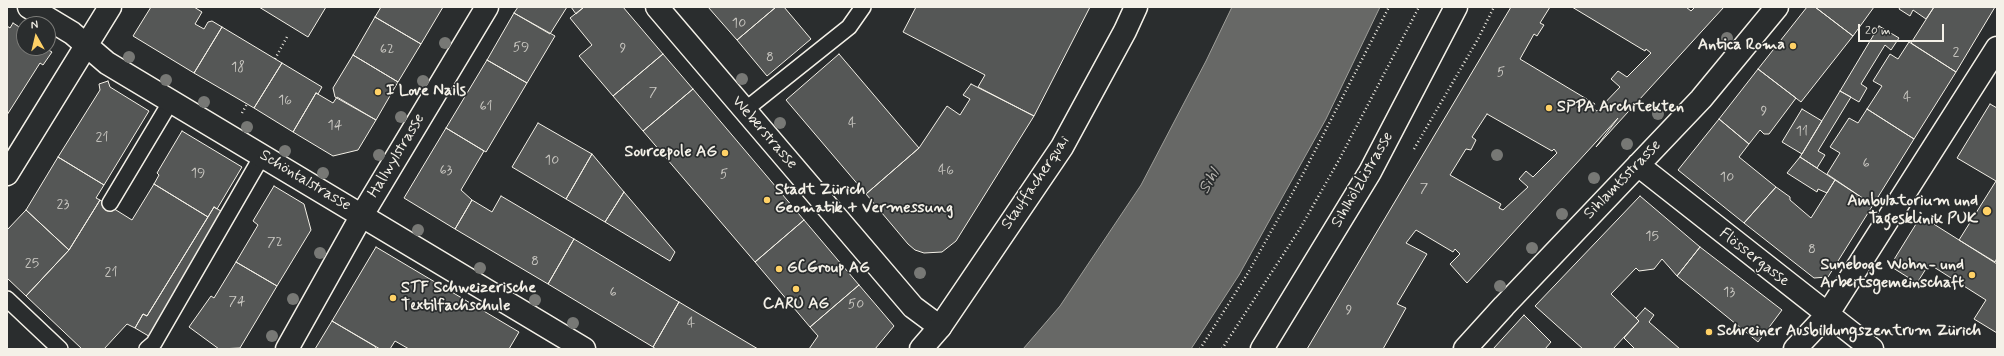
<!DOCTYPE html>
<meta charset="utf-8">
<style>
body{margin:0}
#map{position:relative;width:2004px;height:356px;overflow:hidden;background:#2a2d2e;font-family:Mynerve,sans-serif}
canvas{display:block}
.frame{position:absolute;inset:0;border:8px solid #f4f1e8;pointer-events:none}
.north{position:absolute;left:16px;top:16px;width:40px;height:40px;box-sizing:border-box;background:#2a2d2e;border:1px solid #7b7b78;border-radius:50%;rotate:352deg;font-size:11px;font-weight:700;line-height:16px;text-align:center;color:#f4f1e8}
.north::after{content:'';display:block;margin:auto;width:14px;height:18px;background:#ffd166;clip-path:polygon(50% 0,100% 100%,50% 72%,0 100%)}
.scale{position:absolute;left:1858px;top:24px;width:86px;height:18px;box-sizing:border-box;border:2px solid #f4f1e8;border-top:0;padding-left:5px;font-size:12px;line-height:14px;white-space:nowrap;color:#f4f1e8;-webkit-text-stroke:3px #2a2d2e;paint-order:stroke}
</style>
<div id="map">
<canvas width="2004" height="356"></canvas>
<div class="frame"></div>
<div class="north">N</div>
<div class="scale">20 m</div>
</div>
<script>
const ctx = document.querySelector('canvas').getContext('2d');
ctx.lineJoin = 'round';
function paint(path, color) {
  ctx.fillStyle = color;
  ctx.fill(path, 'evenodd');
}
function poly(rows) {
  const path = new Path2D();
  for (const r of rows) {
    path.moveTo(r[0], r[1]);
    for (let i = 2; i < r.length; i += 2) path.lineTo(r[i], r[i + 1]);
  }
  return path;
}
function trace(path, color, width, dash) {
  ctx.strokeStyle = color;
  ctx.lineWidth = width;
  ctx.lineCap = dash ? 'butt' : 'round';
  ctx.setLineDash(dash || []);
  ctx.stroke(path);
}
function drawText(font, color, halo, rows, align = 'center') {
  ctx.font = font + ' Mynerve,sans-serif';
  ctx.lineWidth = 3.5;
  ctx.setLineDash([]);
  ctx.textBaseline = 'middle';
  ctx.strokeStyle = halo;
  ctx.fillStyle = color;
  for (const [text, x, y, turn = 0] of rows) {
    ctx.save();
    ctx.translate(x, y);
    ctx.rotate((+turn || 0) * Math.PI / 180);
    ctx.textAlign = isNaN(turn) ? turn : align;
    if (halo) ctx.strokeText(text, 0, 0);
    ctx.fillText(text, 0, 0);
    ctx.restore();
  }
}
const water = poly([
 [1232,7,1380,7,1326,119,1239,275,1191,349,1023,349,1060,306,1141,185,1206,61,1232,7]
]);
paint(water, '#676866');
trace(water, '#9f9f9a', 1);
const building = poly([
 [151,7,194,7,202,12,195,24,204,29,208,22,212,21,222,27,194,73,133,36,151,7],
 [259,7,326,7,308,37,259,7],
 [381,7,443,7,421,44,375,17,381,7],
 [518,7,567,7,550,34,514,13,518,7],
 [571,7,584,7,576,14,571,7],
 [584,7,623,7,663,54,613,96,579,56,592,45,570,18,584,7],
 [708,7,776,7,737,40,708,7],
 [776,7,784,7,811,39,767,76,737,40,776,7],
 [916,7,1090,7,1034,116,978,87,985,75,903,32,916,7],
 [1511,7,1550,7,1540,23,1544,25,1537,36,1534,34,1520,59,1595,104,1592,108,1597,111,1620,87,1611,79,1618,71,1627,77,1651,53,1646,49,1645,51,1572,7,1686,7,1691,11,1695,7,1724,7,1596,147,1618,118,1467,283,1450,264,1460,254,1455,249,1453,252,1416,230,1406,243,1427,254,1397,304,1406,308,1383,349,1307,349,1511,7],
 [1487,114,1552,151,1554,149,1557,153,1533,177,1526,171,1519,179,1528,187,1503,210,1499,208,1501,204,1450,175,1466,149,1471,150,1476,140,1472,137,1487,114],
 [1807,7,1815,7,1853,36,1801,102,1758,69,1807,7],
 [1815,7,1874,7,1853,36,1815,7],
 [1900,7,1934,7,1926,19,1913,10,1910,16,1899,9,1900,7],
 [1934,7,1995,7,1956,72,1911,43,1934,7],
 [514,13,555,36,527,83,487,60,514,13],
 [375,17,421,44,398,82,353,55,375,17],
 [13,23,24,30,22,35,24,36,24,48,45,48,52,52,43,65,40,63,7,115,7,26,10,28,13,23],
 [1879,26,1899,38,1891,50,1885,45,1861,84,1867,88,1859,102,1840,91,1879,26],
 [222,27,282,63,254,108,194,73,222,27],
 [1909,42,1956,72,1914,139,1867,109,1882,86,1873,81,1890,54,1898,59,1909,42],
 [663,54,693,89,643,131,613,96,663,54],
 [839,54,919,148,866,194,786,100,839,54],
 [353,55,398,82,376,120,335,97,333,88,353,55],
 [487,60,527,83,486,152,446,128,487,60],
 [282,63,322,87,318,94,316,93,293,132,254,108,282,63],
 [1758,69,1796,98,1769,134,1764,134,1760,130,1749,144,1719,119,1758,69],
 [108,81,110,87,149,111,104,185,58,157,100,90,99,84,108,81],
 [971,84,1034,116,956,241,942,252,924,253,915,250,908,244,866,194,919,148,947,106,960,115,970,99,963,95,971,84],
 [693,89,804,220,755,262,643,131,693,89],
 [1840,91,1851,97,1818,151,1825,155,1817,168,1800,157,1840,91],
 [316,93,333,103,337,97,376,120,358,150,333,156,293,132,316,93],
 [1990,104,1997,108,1997,258,1995,262,1959,240,1996,181,1957,158,1990,104],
 [1802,109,1822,121,1802,154,1782,142,1802,109],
 [1867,109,1914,139,1873,205,1827,174,1840,153,1830,147,1849,118,1858,123,1867,109],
 [1719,119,1749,144,1739,157,1776,187,1744,223,1678,170,1719,119],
 [538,123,592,154,566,199,512,167,538,123],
 [446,128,484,151,461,190,472,200,455,229,404,198,446,128],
 [182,131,242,167,217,209,214,207,208,217,154,184,159,175,157,173,182,131],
 [592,154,624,192,605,222,566,199,592,154],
 [58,157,104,185,96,198,100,200,69,250,26,210,58,157],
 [1800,157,1835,180,1827,193,1818,189,1817,192,1787,173,1800,157],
 [1835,180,1873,205,1828,277,1814,278,1744,223,1776,187,1790,197,1790,200,1811,218,1835,180],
 [154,184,208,217,147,316,143,314,135,328,127,324,104,349,82,349,26,296,69,250,100,200,132,220,154,184],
 [274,186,304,204,311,230,277,286,236,262,258,225,253,221,274,186],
 [624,192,675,252,670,261,605,222,624,192],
 [501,196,574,239,548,284,455,229,472,200,492,212,501,196],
 [1640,196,1700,247,1677,276,1662,259,1654,269,1639,271,1636,268,1611,294,1639,321,1613,349,1583,349,1535,306,1640,196],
 [214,207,226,214,152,338,135,328,143,314,147,316,214,207],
 [26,210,69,250,26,296,7,278,7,230,26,210],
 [1921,216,1997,264,1997,333,1974,319,1986,300,1929,264,1917,283,1890,266,1921,216],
 [804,220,859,285,810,327,755,262,804,220],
 [574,239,679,302,653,347,548,284,574,239],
 [376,247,519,332,509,349,409,349,395,341,390,349,380,349,332,321,376,247],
 [1700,247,1782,310,1758,342,1677,276,1700,247],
 [236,262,277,286,240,348,219,349,189,327,211,296,214,298,236,262],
 [859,285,894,326,875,349,809,349,818,336,810,327,859,285],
 [679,302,758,349,656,349,653,347,679,302],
 [1645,308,1654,315,1649,322,1680,349,1635,349,1624,338,1639,321,1636,318,1645,308],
 [1524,315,1551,342,1545,349,1493,349,1524,315],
 [332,321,376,347,375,349,315,349,332,321]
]);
paint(building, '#555756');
trace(building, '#f4f1e8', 1);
const lane = poly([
 [745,110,849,27,863,7],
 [110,203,171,101],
 [7,299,60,349],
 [147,349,154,343,262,156]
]);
const street = poly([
 [29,7,72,33,107,63,584,349],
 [657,7,913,307,940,327],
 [1638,165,1872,349],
 [7,174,110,7],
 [287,349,362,215,487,7],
 [1465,349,1504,306,1701,99,1777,7],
 [1795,349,1827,315,1997,48]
]);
const secondary = poly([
 [921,349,940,327,1062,147,1125,31,1136,7],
 [1262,349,1370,172,1456,7]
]);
trace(lane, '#f4f1e8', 18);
trace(street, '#f4f1e8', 25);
trace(secondary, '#f4f1e8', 25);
trace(poly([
 [275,59,288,35],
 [242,113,247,104],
 [1414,149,1478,39,1494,7],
 [1200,349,1248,273,1303,174,1389,7],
 [1222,349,1301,227,1339,160,1419,7]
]), '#f4f1e8', 2.5, [1, 3]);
trace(lane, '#2a2d2e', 15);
trace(street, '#2a2d2e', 22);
trace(secondary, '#2a2d2e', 22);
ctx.fillStyle = '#777875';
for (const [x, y] of [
 [1727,38],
 [445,43],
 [129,57],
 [742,79],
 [166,80],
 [423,81],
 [204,102],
 [1658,114],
 [401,117],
 [780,123],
 [247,127],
 [1627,144],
 [285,151],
 [379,155],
 [1497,155],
 [323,173],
 [1594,178],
 [1562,214],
 [418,230],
 [1532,248],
 [320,253],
 [480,268],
 [920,273],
 [1500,286],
 [293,299],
 [535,300],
 [573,323],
 [272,336]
]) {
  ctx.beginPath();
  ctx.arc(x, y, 6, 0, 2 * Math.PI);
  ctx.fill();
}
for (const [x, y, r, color] of [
 [1793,46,4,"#ffd166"],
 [378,92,4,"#ffd166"],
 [1549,108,4,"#ffd166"],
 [725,153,4,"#ffd166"],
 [767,200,4,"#ffd166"],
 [1987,211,5,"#ffd166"],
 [779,269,4,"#ffd166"],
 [1972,275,4,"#ffd166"],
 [796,289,4,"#ffd166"],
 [393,298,4,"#ffd166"],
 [1709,332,4,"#ffd166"]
]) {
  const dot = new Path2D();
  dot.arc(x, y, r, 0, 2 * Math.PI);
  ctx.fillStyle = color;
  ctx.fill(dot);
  trace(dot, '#2a2d2e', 1.5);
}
drawText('14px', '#cccac4', null, [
 ["10",739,24],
 ["59",521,48],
 ["9",623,49],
 ["62",387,50],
 ["2",1956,53],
 ["8",770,58],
 ["18",238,68],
 ["5",1501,73],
 ["7",653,93],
 ["4",1907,98],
 ["16",285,101],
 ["61",486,107],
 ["9",1764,112],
 ["4",852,124],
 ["14",335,126],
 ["11",1802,132],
 ["21",102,138],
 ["10",552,161],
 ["6",1866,164],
 ["63",446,171],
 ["46",946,171],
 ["19",198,174],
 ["5",724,175],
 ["10",1727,178],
 ["7",1424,189],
 ["23",63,205],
 ["15",1652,237],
 ["72",275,243],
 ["8",1812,250],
 ["8",535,262],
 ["25",32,264],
 ["21",111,273],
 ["6",613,293],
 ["13",1729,293],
 ["74",237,302],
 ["50",856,305],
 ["9",1349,311],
 ["4",691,324]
]);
drawText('bold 16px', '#f4f1e8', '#2a2d2e', [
 ["Antica Roma",1785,46,"right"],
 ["I Love Nails",386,92],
 ["SPPA Architekten",1557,108],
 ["Sourcepole AG",717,153,"right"],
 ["Stadt Zürich",775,191],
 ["Geomatik + Vermessung",775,209],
 ["Ambulatorium und",1978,202,"right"],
 ["Tagesklinik PUK",1978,220,"right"],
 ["Suneboge Wohn- und",1964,266,"right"],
 ["Arbeitsgemeinschaft",1964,284,"right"],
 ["GCGroup AG",787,269],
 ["STF Schweizerische",401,289],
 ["Textilfachschule",401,307],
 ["CARU AG",796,305,"center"],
 ["Schreiner Ausbildungszentrum Zürich",1717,332]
], 'left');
drawText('16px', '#f4f1e8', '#2a2d2e', [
 ["Weberstrasse",764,133,49],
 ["Hallwylstrasse",397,156,-59],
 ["Sihlhölzlistrasse",1363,180,-60],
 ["Sihlamtsstrasse",1623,180,-46],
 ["Schöntalstrasse",305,181,31],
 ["Stauffacherquai",1036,183,-56],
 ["Flössergasse",1754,258,38]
]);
drawText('italic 17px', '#b5b3ae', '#2a2d2e', [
 ["Sihl",1210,182,-60]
]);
</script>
